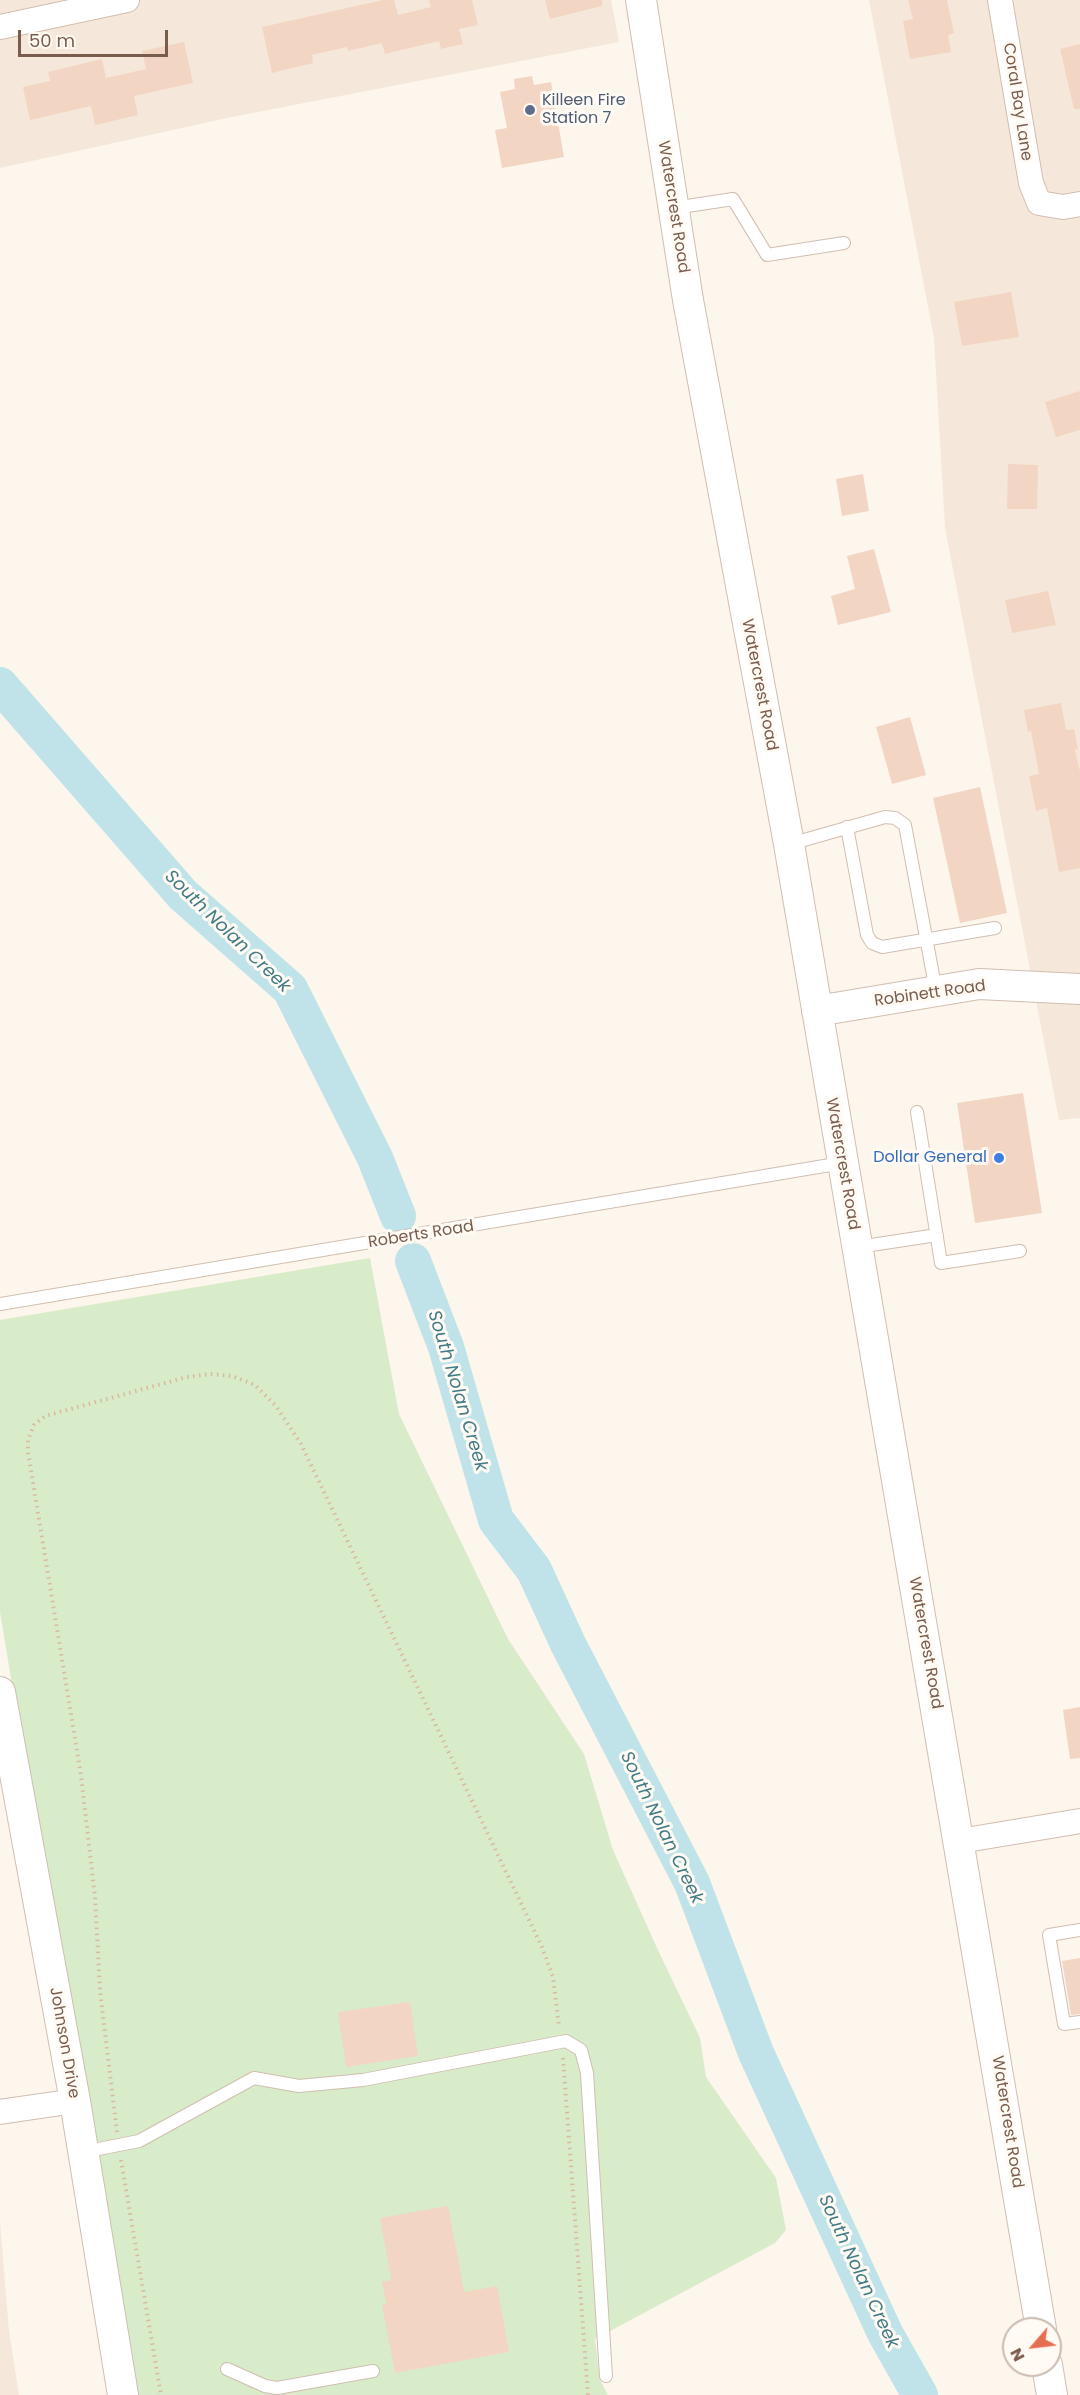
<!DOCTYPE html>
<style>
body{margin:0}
#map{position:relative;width:1080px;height:2395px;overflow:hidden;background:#fdf6ec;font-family:Poppins,sans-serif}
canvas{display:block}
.north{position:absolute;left:1002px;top:2317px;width:60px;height:60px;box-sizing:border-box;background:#fffaf3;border:2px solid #cabbb1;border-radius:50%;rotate:242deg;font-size:16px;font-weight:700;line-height:24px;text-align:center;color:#7a5c4d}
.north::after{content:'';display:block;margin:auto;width:21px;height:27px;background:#e76f51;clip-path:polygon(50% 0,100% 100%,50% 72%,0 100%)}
.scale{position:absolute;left:18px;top:30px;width:150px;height:27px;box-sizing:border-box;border:3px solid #7a5c4d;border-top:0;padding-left:8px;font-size:18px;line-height:21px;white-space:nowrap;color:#7a5c4d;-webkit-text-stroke:4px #fffaf3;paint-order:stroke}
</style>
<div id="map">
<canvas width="1080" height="2395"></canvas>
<div class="north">N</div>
<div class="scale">50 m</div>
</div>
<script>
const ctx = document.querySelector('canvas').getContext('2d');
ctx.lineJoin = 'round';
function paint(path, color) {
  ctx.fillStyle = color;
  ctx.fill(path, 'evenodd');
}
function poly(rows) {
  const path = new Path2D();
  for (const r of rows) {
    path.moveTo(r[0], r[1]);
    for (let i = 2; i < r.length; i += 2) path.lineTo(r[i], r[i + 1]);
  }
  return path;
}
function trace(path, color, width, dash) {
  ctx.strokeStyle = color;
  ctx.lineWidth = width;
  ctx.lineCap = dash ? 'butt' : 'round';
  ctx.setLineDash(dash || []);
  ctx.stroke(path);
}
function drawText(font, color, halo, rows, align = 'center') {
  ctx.font = font + ' Poppins,sans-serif';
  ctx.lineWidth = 6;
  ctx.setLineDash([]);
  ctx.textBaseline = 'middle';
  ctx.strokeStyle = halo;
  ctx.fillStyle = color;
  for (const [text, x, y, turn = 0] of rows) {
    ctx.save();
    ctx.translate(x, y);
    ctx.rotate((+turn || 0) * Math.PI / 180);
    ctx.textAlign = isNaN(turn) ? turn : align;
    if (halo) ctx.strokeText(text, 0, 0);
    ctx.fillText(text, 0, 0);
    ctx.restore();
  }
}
paint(poly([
 [0,0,611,0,619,42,227,118,0,168],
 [869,0,1080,0,1080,1118,1059,1120,945,528,934,338],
 [0,2222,9,2331,19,2395,0,2395]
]), '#f5e8da');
paint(poly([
 [370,1258,399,1414,508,1639,584,1754,613,1850,657,1948,700,2038,706,2077,776,2178,786,2230,775,2243,595,2339,600,2380,608,2395,130,2395,0,1612,0,1320]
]), '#d8ecc9');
trace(poly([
 [0,685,183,895,290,989,375,1158,398,1216],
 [413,1261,446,1347,496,1520,534,1570,568,1644,692,1883,756,2053,885,2333,920,2395]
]), '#bfe3e8', 36);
paint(poly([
 [383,0,394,0,398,15,431,7,429,0,472,0,478,25,459,29,463,44,441,49,439,41,385,54,382,43,348,51,347,47,312,55,313,63,272,73,262,27],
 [545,0,602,0,602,6,550,19],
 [908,0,947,0,954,33,948,35,951,52,910,59,903,21,913,19],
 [184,42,193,83,134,96,138,115,95,125,91,106,30,120,23,87,50,81,48,72,102,59,106,78,146,69,142,51],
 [1080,44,1080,109,1074,109,1060,49],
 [532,76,534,85,551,82,564,157,502,168,495,130,507,128,500,92,515,89,514,79],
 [1011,292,1019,337,962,346,954,302],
 [1080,391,1080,430,1056,437,1045,402],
 [1008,464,1038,465,1037,509,1007,509],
 [863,474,869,511,842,516,836,479],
 [874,549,891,612,838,625,831,596,855,589,847,556],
 [1048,591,1056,625,1012,633,1005,600],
 [1061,703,1066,730,1074,729,1078,749,1075,750,1080,771,1080,868,1059,872,1047,808,1036,811,1029,776,1039,774,1031,731,1028,732,1024,710],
 [910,717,926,775,892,784,876,727],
 [980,787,1007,913,960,923,933,798],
 [1023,1093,1042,1213,975,1223,957,1103],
 [1080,1707,1080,1758,1070,1759,1063,1710],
 [1080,1958,1080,2014,1071,2015,1062,1961],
 [410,2002,418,2056,346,2067,338,2012],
 [448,2206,464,2292,497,2286,509,2352,395,2373,382,2305,386,2304,382,2282,391,2280,380,2218]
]), '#f3d5c3');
const service = poly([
 [674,208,733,199,767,255,844,243],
 [847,827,867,935,872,943,882,947,995,928],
 [790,844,885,817,895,818,905,825,936,991],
 [917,1112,941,1263,1020,1251],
 [858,1247,937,1235],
 [0,1304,842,1163],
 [1080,1930,1049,1935,1064,2024,1080,2022],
 [83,2152,139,2141,254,2078,299,2086,363,2080,566,2041,581,2050,587,2073,606,2376],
 [227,2369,265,2386,277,2388,373,2371]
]);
const minor = poly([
 [1000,0,1031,183,1039,203,1063,207,1080,204],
 [0,27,127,0],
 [960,1841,1080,1821],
 [0,2112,75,2101]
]);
const tertiary = poly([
 [641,0,688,300,789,844,1041,2329],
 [817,1011,979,984,1080,989],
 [0,1692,75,2101,123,2395],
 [1047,2365,1052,2395]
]);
trace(service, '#d1beb0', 14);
trace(minor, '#d1beb0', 26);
trace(tertiary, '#d1beb0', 32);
trace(poly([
 [563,2058,588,2395],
 [117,2132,100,1991,95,1897,81,1775,28,1452,28,1440,34,1425,45,1416,187,1377,211,1374,232,1376,255,1385,276,1406,301,1444,542,1947,553,1977,559,2026],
 [121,2160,161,2395]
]), '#d9b8a5', 4, [1.5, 4.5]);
trace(service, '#fff', 12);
trace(minor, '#fff', 24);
trace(tertiary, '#fff', 30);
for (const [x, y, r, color] of [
 [530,110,6,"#5c6f8a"],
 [999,1158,6,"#3f7fe0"]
]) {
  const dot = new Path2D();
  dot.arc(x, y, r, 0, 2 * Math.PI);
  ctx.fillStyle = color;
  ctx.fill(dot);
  trace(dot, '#fffaf3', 2);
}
drawText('16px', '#4e5e75', '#fffaf3', [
 ["Killeen Fire",542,101],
 ["Station 7",542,119]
], 'left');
drawText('16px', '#7a5c4d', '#fffaf3', [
 ["Coral Bay Lane",1017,102,81],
 ["Watercrest Road",673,207,81],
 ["Watercrest Road",759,685,79],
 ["Robinett Road",930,994,-8],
 ["Watercrest Road",842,1164,80],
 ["Roberts Road",421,1235,-9],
 ["Watercrest Road",925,1643,80],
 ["Johnson Drive",64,2043,80],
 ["Watercrest Road",1007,2122,81]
]);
drawText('16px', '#366cbe', '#fffaf3', [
 ["Dollar General",987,1158]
], 'right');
drawText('italic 18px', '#437c86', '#fffaf3', [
 ["South Nolan Creek",227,932,44],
 ["South Nolan Creek",457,1391,73],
 ["South Nolan Creek",661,1828,64],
 ["South Nolan Creek",858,2272,65]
]);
</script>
